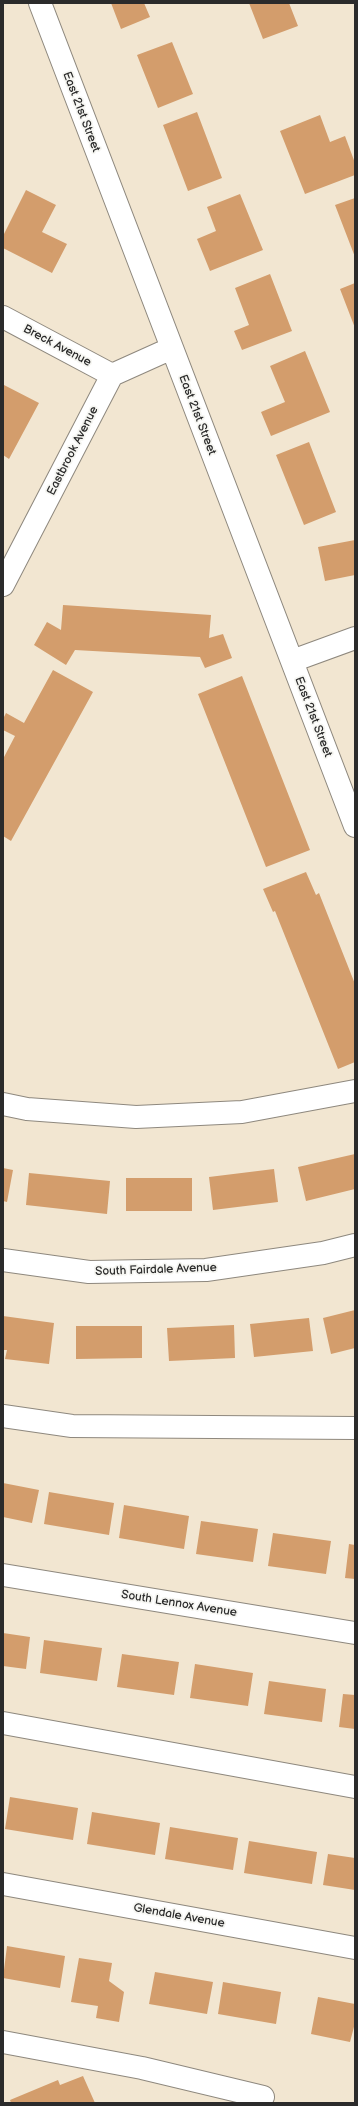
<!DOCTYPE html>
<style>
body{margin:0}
#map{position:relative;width:358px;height:2106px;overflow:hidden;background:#f2e6d1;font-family:"Balsamiq Sans",sans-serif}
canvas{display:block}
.frame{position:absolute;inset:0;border:4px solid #2b2b2b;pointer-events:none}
</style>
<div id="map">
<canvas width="358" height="2106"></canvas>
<div class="frame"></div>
</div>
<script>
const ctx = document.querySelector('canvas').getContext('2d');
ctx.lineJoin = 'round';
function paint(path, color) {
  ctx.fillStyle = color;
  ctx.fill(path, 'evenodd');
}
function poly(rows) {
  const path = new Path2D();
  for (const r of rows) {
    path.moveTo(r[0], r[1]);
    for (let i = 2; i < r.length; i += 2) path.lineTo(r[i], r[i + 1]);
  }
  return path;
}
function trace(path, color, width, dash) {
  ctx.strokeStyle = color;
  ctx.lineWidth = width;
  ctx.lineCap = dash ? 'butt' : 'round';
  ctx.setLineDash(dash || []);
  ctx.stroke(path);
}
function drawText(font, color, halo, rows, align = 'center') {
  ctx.font = font + ' "Balsamiq Sans",sans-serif';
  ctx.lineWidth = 3.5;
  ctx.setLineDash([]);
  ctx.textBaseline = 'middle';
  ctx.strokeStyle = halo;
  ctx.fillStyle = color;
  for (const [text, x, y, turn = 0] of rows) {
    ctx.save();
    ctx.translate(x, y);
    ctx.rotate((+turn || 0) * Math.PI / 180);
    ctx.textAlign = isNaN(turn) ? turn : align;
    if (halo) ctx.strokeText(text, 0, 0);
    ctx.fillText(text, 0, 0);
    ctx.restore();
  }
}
paint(poly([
 [111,3,144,3,150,17,121,29],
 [249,3,289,3,298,26,263,39],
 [172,42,193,94,158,108,137,55],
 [197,112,222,178,188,191,163,125],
 [320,115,330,142,345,136,355,163,355,175,305,194,280,131],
 [26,190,56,205,42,232,67,244,52,273,3,248,3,236],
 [240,194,263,250,210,271,197,239,216,231,207,207],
 [355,198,355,257,335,205],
 [270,274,292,331,242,350,234,331,249,325,235,288],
 [355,283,355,328,340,289],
 [305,351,330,412,271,436,261,412,285,402,270,366],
 [4,385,39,403,9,459,3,455],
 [309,442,336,512,304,525,276,455],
 [355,540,355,575,325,581,318,547],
 [63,605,211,615,209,638,223,634,232,658,205,668,200,657,75,650,66,665,34,645,47,622,61,630],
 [53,670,93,692,11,841,3,836,3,759,15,736,3,730,3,719,6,713,24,723],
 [242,676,310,850,266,867,198,694],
 [306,872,316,895,319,893,355,984,355,1062,338,1069,275,911,273,912,263,889],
 [355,1154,355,1189,306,1201,298,1167],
 [3,1168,13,1170,7,1202,3,1201],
 [274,1169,278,1202,213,1210,209,1177],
 [29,1173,110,1181,107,1214,26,1205],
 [126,1178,192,1178,192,1211,126,1211],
 [355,1310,355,1348,331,1354,323,1318],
 [3,1316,54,1323,49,1364,5,1359,7,1350,3,1350],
 [309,1318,313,1351,254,1357,250,1324],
 [234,1325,235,1358,169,1361,167,1328],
 [76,1326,142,1326,142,1358,76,1359],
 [3,1483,39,1490,32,1523,3,1517],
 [49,1492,114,1503,109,1535,44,1524],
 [124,1505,189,1516,184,1549,119,1538],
 [201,1521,258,1529,253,1562,196,1554],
 [273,1533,331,1541,326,1574,268,1566],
 [349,1544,355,1545,355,1579,345,1578],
 [3,1633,30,1637,26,1669,3,1666],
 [44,1640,102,1648,97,1681,40,1673],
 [122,1654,179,1662,174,1695,117,1687],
 [195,1664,253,1673,248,1706,190,1698],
 [269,1681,326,1689,322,1722,264,1714],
 [343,1694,355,1695,355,1729,339,1727],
 [10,1797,78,1808,73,1840,5,1829],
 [92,1812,160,1823,155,1855,87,1844],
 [170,1827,238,1838,233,1870,165,1859],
 [249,1841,317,1852,312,1884,244,1873],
 [328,1854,355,1858,355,1890,323,1885],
 [7,1946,65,1956,60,1988,3,1978],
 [79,1958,112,1963,109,1981,124,1992,119,2022,96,2018,98,2006,71,2002],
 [155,1972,213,1982,207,2014,149,2004],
 [223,1982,281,1992,276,2024,218,2014],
 [318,1997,355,2004,355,2023,350,2042,311,2034],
 [83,2076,95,2103,11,2103,10,2100,58,2080,60,2085]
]), '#d39d6c');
const minor = poly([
 [40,3,355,826],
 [3,317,112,375],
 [3,585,112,375,172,348],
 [292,661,355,638],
 [3,1104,27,1109,136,1117,242,1112,355,1091],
 [3,1260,89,1272,206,1270,323,1253,355,1245],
 [3,1416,72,1426,355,1428],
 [3,1575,355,1633],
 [3,1723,355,1787],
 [3,1884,355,1948],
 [3,2042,142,2068,263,2097]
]);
trace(minor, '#8e887e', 24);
trace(minor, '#fff', 22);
drawText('12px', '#2b2b2b', '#f6f6f2', [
 ["East 21st Street",81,112,69],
 ["Breck Avenue",57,346,28],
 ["East 21st Street",197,415,69],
 ["Eastbrook Avenue",73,451,-63],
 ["East 21st Street",313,717,69],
 ["South Fairdale Avenue",156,1270,-2],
 ["South Lennox Avenue",179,1604,9],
 ["Glendale Avenue",179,1916,10]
]);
</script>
